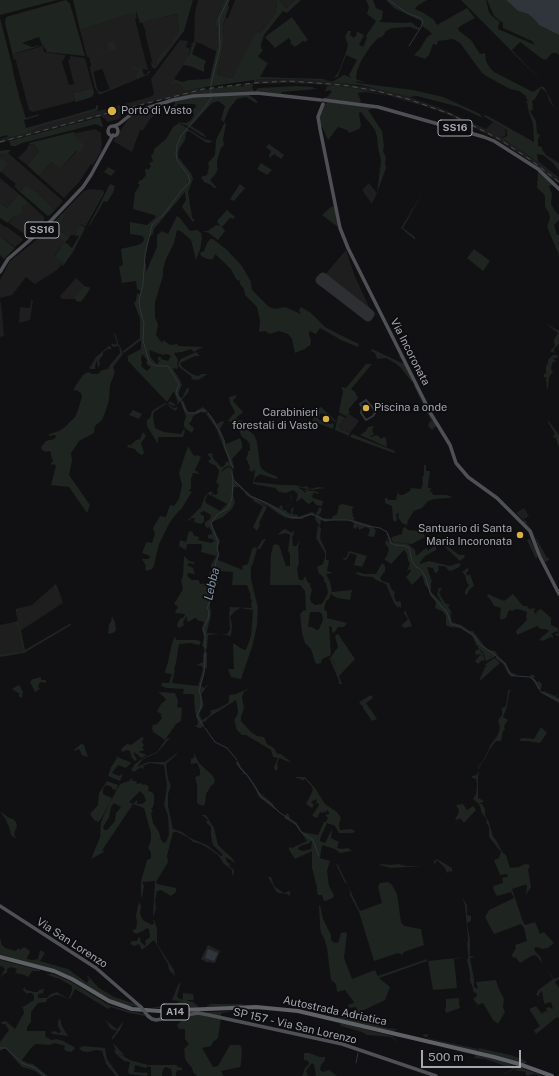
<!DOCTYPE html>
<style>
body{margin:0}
#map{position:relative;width:559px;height:1076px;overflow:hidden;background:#111113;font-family:"Public Sans",sans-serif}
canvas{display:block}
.scale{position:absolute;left:421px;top:1050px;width:100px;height:18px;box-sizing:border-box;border:2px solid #a5a8b1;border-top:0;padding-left:5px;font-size:12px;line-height:14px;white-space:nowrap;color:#a5a8b1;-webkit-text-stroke:3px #0d0c0e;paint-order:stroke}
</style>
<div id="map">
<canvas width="559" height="1076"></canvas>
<div class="scale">500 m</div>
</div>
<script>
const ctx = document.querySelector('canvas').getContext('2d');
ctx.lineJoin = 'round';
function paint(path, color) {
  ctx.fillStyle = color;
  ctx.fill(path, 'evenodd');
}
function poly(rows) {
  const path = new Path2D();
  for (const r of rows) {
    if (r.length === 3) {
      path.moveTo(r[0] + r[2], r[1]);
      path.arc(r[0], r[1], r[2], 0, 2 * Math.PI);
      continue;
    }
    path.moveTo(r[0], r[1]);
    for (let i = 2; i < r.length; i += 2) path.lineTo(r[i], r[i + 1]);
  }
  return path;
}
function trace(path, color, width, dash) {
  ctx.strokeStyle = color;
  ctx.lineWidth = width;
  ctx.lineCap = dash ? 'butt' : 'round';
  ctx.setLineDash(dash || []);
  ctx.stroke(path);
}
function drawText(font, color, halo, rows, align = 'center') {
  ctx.font = font + ' "Public Sans",sans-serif';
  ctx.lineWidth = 3.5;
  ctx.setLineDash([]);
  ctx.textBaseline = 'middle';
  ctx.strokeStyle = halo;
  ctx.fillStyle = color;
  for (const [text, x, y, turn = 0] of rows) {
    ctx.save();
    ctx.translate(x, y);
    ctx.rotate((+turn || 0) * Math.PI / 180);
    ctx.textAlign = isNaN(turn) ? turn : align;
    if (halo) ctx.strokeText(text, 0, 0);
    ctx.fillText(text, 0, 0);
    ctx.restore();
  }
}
paint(poly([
 [198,0,224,0,215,22,216,26,218,29,218,44,217,52,202,44,194,42,195,12],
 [235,0,276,0,277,5,275,14,260,33,242,60,232,78,217,75,224,40,223,25,226,18,228,18],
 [279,0,295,0,286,8],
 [135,11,137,18,135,19,148,70,141,69,144,75,110,90,102,69,93,72,89,57,87,57,80,30],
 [175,14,177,15,178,20,179,35,156,66,153,65,145,33,146,32,142,22],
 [180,40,188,41,186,47,190,49,192,42,193,42,187,60,170,85,176,83,182,86,184,91,205,87,204,88,204,91,156,101,121,111,123,113,119,119,107,122,106,119,103,118,102,116,0,143,0,139,60,121,59,119,91,110,98,111,143,99,152,96,154,94,151,79],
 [43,46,44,52,65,55,65,57,62,62,69,85,74,84,68,60,70,59,70,56,85,58,93,88,73,93,75,101,33,112,29,110,14,54],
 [289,79,324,80,377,89,409,97,440,108,486,129,493,122,504,128,506,131,505,136,501,137,532,158,556,176,559,179,559,184,530,161,498,140,449,115,427,107,376,92,330,85,289,83,254,84,254,80],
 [159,107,161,107,161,112,151,118,143,130,140,130,132,152,113,141,129,118,134,115],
 [95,129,101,133,102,145,101,149,102,150,93,165,91,164,80,181,64,198,39,176,51,162,60,169,77,151,72,134],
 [34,144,39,151,27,165,18,158,28,148,27,146],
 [7,152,63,201,55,210,33,189,32,190,26,185,20,192,14,186,16,184,1,172,7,164,0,157,1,154],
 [0,178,19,194,7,208,0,203],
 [369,183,377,193,372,204,362,190],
 [89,189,103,190,84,226,80,224,78,226,80,227,75,235,71,235,54,256,63,263,57,270,35,284,26,277,12,295,0,298,0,280,10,261,49,230,48,229,71,204,84,191],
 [28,202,44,217,44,221,34,230,27,234,23,233,9,223,15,215,23,211,21,209],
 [0,223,5,227,7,227,23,239,23,240,15,247,0,236],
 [346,250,354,274,373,316,365,317,317,284],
 [76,278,86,287,77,299,62,299,60,296],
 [31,300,33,300,30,320,19,323,20,307,30,308],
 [0,302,1,302,4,336,0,337],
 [348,413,359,421,350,433,340,429,339,426,346,417],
 [524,508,529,516,523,520,516,513],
 [54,587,57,591,62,603,20,631,16,613,21,608,34,605],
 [14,622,18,626,23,651,0,654,0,625]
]), '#1e1e1f');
paint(poly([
 [0,0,57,0,0,15],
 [66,0,70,4,85,56,47,52,43,45,16,53,14,54,16,59,14,60,5,23,6,17],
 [39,37,42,45,32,47,22,43],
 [73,0,193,0,184,31,155,69,152,67,151,62,152,62,153,65,156,66,158,57,171,44,179,31,177,14,175,14,140,23,136,11,136,15,131,13,80,30],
 [224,0,230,0,228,5,229,7,223,25,224,40,217,75,232,78,256,33,260,33,275,14,277,5,276,0,279,0,286,8,295,0,301,0,287,13,283,11,264,35,261,44,261,48,263,50,258,56,261,59,268,63,260,77,324,79,326,81,289,79,254,80,205,87,184,91,182,87,176,83,171,85,170,84,174,79,182,82,189,80,208,79,210,78,218,44,218,29,216,26,215,22],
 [366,0,373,0,376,8,383,11,382,19,379,22,407,23,410,22,414,24,415,26,420,28,418,30,410,27,392,28,386,31,382,37,378,38,370,47,361,61,357,71,356,79,366,83,355,81,358,83,413,90,443,97,480,114,483,118,459,107,417,96,409,97,360,85,332,82,344,75,352,78,349,75,357,60,346,55,338,76,342,75,334,78,339,71,347,49,348,45,345,37,348,31,351,31,350,35,354,38,357,34,356,31,364,35,359,45,363,47,367,38,366,36,376,21,367,14,369,7],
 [386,0,427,0,417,6,415,9,422,12,433,19,437,25,467,8,475,18,462,25,458,28,459,31,471,40,480,54,485,53,486,61,490,68,494,72,533,92,542,86,542,87,544,87,549,96,555,109,549,100,547,93,541,88,535,99,532,101,533,110,530,111,536,121,537,133,540,135,538,139,538,146,542,147,542,149,546,155,559,163,559,171,553,163,543,155,537,154,538,161,559,178,559,179,532,158,502,138,507,136,507,130,483,116,486,115,534,142,533,123,529,113,527,102,525,102,529,100,527,100,526,96,519,91,510,89,488,77,482,73,460,43,453,39,438,41,437,45,433,44,429,55,425,59,414,55,420,49,427,37,432,34,428,30,423,27,421,21,394,8],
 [461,0,486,0,489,12,492,16,500,22,498,27,498,29,535,45,532,41,503,28,503,23,494,16,487,0,506,0,518,11,528,14,533,18,539,25,559,35,559,55,557,53,552,53,547,59,544,60,541,58,520,42,512,50,545,85],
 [292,17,308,40,305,42,303,41,295,47,290,43,291,41,289,38,275,48,265,37],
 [0,18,25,116,26,118,39,114,38,116,24,120,26,128,94,109,96,108,96,105,98,106,98,110,37,128,26,133,8,137,7,135,0,137],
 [12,66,19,92,23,113,12,67],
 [111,41,114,41,116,50,98,54,98,53,109,50,107,42],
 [193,42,196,43,192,54,206,61,204,66,204,72,190,66,183,65,190,53],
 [92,66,97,88,98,91,102,92,137,78,136,76,140,70,133,69,132,67,142,69,144,75,147,74,149,70,150,72,147,75,101,94,99,94,95,88,90,67],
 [253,83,253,86,252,88,254,90,253,92,168,100,167,99,209,89,237,85,245,87,241,85],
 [332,85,359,89,389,96,366,92,358,93,361,101,360,103,325,99,324,98,327,97,332,92,329,90,325,92,327,86],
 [297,86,312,87,317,89,282,92,281,94,255,91,258,88],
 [93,88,94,93,92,97,76,102,75,101,73,93],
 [249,95,255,99,258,102,256,103,246,97,237,99,229,109,224,122,221,120,225,106,218,101,212,103,191,126,204,134,206,138,187,126,177,122,186,123,191,120,194,115,192,110,196,107,195,104,178,104,174,110,170,112,171,108,175,104,175,101,190,98],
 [327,102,375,108,368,110,382,131,384,146,383,151,386,158,385,163,386,168,377,193,381,161,378,147,377,137,375,130,361,112,359,113,361,126,359,129,349,133,347,130,338,127,328,140,319,120,321,109],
 [100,117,103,126,102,127,96,124,22,143,16,146,11,146,10,143,9,141],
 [225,122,226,124,223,139,224,145,221,148,217,161,217,168,218,169,215,175,210,180,217,188,214,188,211,185,204,182,201,177,207,175,209,167,208,163,215,155,216,140],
 [179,123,204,139,213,141,209,143,205,142,189,131,186,133,185,140,179,149,178,157,191,173,193,179,188,192,192,217,195,221,193,222,182,207,186,200,185,192,154,229,153,234,149,237,145,259,144,262,146,264,146,272,157,247,157,235,162,231,168,234,177,216,180,218,190,231,197,230,201,233,202,238,200,250,196,260,191,240,182,232,177,230,174,243,166,259,163,269,163,276,155,302,155,317,158,325,156,335,162,343,163,340,170,345,177,344,179,346,203,347,194,352,191,349,182,352,174,353,178,360,177,363,178,367,177,369,173,368,173,369,180,380,182,385,179,392,179,396,182,398,187,388,189,388,189,389,188,393,178,404,174,406,168,404,170,401,176,405,178,403,174,391,167,402,128,361,128,357,126,357,141,349,141,340,124,353,123,351,140,338,140,319,134,303,136,301,137,293,139,294,141,291,137,289,136,281,122,283,119,267,123,265,121,249,138,245,142,243,144,240,143,236,130,234,130,222,147,225,156,217,154,215,133,209,135,192,140,185,138,184,139,181,142,180,146,175,145,170,146,168,148,170,151,166,149,163,153,161,151,156,154,152,154,149,166,139,173,127],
 [149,350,163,355,167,354,171,356,168,361,161,359,161,357,158,357,158,361,160,360,157,364,151,358],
 [142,354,147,360,148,361,146,361,147,365,151,367,147,371,141,366,142,363,141,359],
 [74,132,75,133,73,134,85,146,79,153,76,151,60,169,51,162,39,176,27,165,39,151,34,144,29,145,29,143],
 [269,144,284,155,281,159,274,154,270,158,269,156,271,151,266,147],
 [5,150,11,150,8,153,1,154,0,157,8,164,0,173,0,151],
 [261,163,272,170,267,175,257,169],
 [122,164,111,176,104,172,108,167,115,171],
 [538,171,553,185,549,186,552,194,551,204,555,211,559,215,559,220,554,225,557,235,559,235,559,242,558,243,559,245,559,255,547,227,550,218,549,213,545,207,545,197,544,194,537,188],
 [110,184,115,186,113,193,107,202,104,201,90,225,89,225],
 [240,184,245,188,234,201,230,199],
 [26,185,32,190,33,189,55,210,50,215,48,216,20,192],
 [103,190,104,193,85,227,84,226],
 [423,192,403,228,415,237,415,240,401,228],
 [19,194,28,202,21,209,23,211,17,216,15,215,8,223,0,218,0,203,7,208],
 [333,206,335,208,338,227,322,215,331,207],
 [227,210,235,217,233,219,230,218,222,227,225,231,218,240,209,233,202,231,208,231,216,225,220,226,217,221],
 [62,214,65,215,56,228,69,238,65,242,72,248,79,236,72,235,75,235,79,227,78,226,79,224,85,228,73,252,63,266,62,265,63,263,54,257,65,242,48,229],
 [0,236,15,248,4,259,0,255],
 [210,239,213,239,227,250,242,266,251,282,252,290,269,307,276,309,285,307,301,314,299,310,301,307,311,313,325,327,340,335,359,344,358,347,343,341,320,328,316,334,309,331,309,335,311,341,310,346,308,346,305,349,295,353,292,339,288,334,279,331,270,334,265,331,260,332,259,331,260,321,257,307,245,295,244,289,240,284,240,281,236,279,231,269,215,254,213,259,207,259,201,256,200,253,204,251,207,243],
 [474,249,490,261,483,271,467,258],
 [84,286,86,287,89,287,90,289,81,302,76,301,76,299,74,298],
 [545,323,559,331,559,344,554,349,554,353,550,351,555,346,554,340,558,333],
 [115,333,118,342,118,344,120,346,123,354,113,367,115,372,110,385,109,400,106,410,102,420,95,426,94,433,79,441,71,453,72,461,69,475,90,505,87,513,69,487,51,485,56,466,54,464,51,465,51,463,53,462,50,451,46,452,42,450,41,447,46,441,54,439,56,437,55,435,49,436,49,434,59,431,65,427,75,417,78,410,82,396,81,393,76,390,74,391,74,388,83,375,88,372,92,374,98,374,102,370,108,369,110,365,120,353,119,346,113,347,111,344,112,343,115,345,117,343,114,334],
 [109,346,111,347,111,349,108,349,103,352,103,355,99,360,100,364,98,368,97,360,95,366,95,369,90,369,89,367,91,366,96,357],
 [372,349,404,364,401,358,398,357,401,356,413,381,412,382,401,368,395,363,386,358,377,359,375,353,371,351],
 [196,352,200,356,195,356,180,363,182,367,192,374,198,376,202,374,208,374,198,380,191,379,192,377,179,367,178,363,181,359],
 [553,355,557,355,558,356,557,358,553,358,556,361,553,362,551,367,551,369,553,372,549,377,548,388,547,389,546,379,547,378,544,377,544,374,546,374,546,366,548,364,548,360],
 [366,364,372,364,351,389,355,392,358,398,348,410,350,412,346,416,340,413,339,412,343,391,341,387,346,388],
 [415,385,433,418,430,421,433,420,437,425,432,430,428,426,429,423,427,426,431,420,414,386],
 [237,395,233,401,243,412,236,418,238,420,244,421,248,430,254,435,257,442,260,465,262,469,268,473,278,477,276,479,260,474,255,478,254,482,281,485,294,485,303,487,306,486,310,489,319,487,325,488,312,490,298,487,306,493,305,489,310,491,315,491,319,493,317,494,314,492,312,496,313,498,323,501,322,506,316,505,313,501,309,504,307,503,302,498,296,502,298,494,293,490,286,493,279,492,275,488,258,485,256,486,257,484,253,484,255,471,254,469,253,472,249,470,250,467,246,458,248,454,248,451,250,451,250,445,248,441,242,437,239,430,235,430,238,427,237,425,234,426,231,422,228,421,235,412,230,403,229,397],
 [183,400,188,412,194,413,197,410,203,407,207,411,205,413,201,412,193,416,192,420,189,424,194,428,192,433,186,429,184,426,184,422,186,417,181,403],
 [165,403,174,408,177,407,178,408,175,411,166,404,154,412,153,416,155,428,164,432,181,434,184,429,185,431,183,437,158,437,158,444,147,426,147,420,150,418,152,411],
 [213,407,208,412,217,424,222,421,224,422,220,429,226,444,240,438,242,443,242,448,232,459,234,467,234,469,232,467,228,466,224,468,221,473,226,468,231,467,235,481,244,489,243,491,239,487,234,487,233,495,235,502,232,509,223,517,212,522,212,526,220,541,218,547,219,555,218,560,243,570,242,566,248,564,252,549,255,547,257,549,262,540,266,539,260,549,257,549,253,563,251,567,251,579,258,608,257,625,253,644,241,679,240,679,231,677,228,669,234,669,233,643,242,649,246,650,251,636,253,610,240,608,234,612,230,617,232,625,231,636,222,634,227,634,230,629,229,614,230,609,229,607,252,608,251,605,252,601,250,597,251,596,247,585,232,585,233,572,219,571,218,585,214,586,210,604,211,615,207,631,207,633,220,634,208,635,207,649,202,646,204,637,202,629,204,622,197,620,197,618,195,618,188,622,187,620,187,616,183,622,184,625,179,628,177,626,178,622,180,619,184,617,185,614,176,613,175,612,178,607,174,604,183,589,181,580,183,576,184,556,189,561,195,562,194,564,189,563,187,565,193,568,195,574,188,573,187,576,192,580,199,580,200,584,209,583,208,579,210,572,213,570,211,568,211,565,216,556,201,552,202,546,201,544,187,544,186,550,179,546,180,540,186,542,189,531,193,532,193,535,199,537,198,540,212,543,215,540,208,538,208,535,212,534,212,532,209,527,207,528,205,525,205,522,210,519,211,515,204,511,201,512,200,514,204,516,204,522,201,524,194,522,195,518,191,518,190,521,188,520,201,507,205,496,211,490,210,492,213,492,211,496,208,494,207,495,205,501,206,503,220,511,227,504,212,496,213,494,216,495,218,493,217,490,219,485,216,482,218,478,215,476,218,477,219,471,216,466,208,462,211,458,207,454,212,453,213,458,221,467,224,466,226,462,229,461,216,428,206,414],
 [320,407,321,407,336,421,335,422,329,416,321,413,318,419,330,424,333,423,334,425,333,429,312,421],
 [133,410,142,414,139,419,129,415],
 [340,415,345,418,339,426,340,429,350,433,349,436,335,430,338,416],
 [548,420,559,435,559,449,556,438,553,437,555,434,548,422],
 [374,426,372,430,374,435,371,435,370,431,371,437,377,435,381,439,384,437,386,438,387,447,360,435,366,431,368,427],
 [143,432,146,436,141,443,144,453,142,455,138,453,135,449,127,447,128,445,131,445,136,440,140,439],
 [352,434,395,451,394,453,350,437],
 [188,446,194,456,197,455,201,457,195,470,200,474,193,473,191,479,191,488,189,491,192,492,191,493,182,508,178,512,170,522,159,544,154,565,152,569,147,571,145,569,146,566,142,559,149,559,150,556,142,553,146,543,147,542,152,543,155,534,153,528,160,516,166,517,170,505,174,506,179,499,182,485,179,473],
 [424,465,426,465,426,471,430,471,428,485,428,488,431,488,430,492,432,492,433,495,446,495,453,497,449,498,435,499,428,501,422,508,414,511,408,520,407,525,402,523,398,517,399,513,396,514,397,520,395,522,393,520,392,506,385,503,385,498,387,498,388,500,396,500,398,491,399,495,403,495,410,491,411,488,421,489,423,483,422,478,424,475],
 [245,490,252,496,281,509,279,507,281,505,283,506,282,507,283,509,289,505,291,499,290,495,292,498,290,503,288,505,282,510,286,510,286,511,291,514,291,509,294,507,292,514,298,515,298,517,312,512,315,513,314,516,311,515,303,518,303,519,292,519,286,517,287,519,270,508,271,508,258,501,267,507,259,523,260,525,257,531,253,527,263,506,253,501,254,500,246,495,244,492],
 [343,504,354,507,352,509,353,517,355,518,353,520,370,525,376,530,374,537,368,536,370,529,365,527,359,530,358,526,356,529,354,528,353,527,354,523,349,520,332,520,326,522,321,520,320,526,315,519,316,514,317,514,316,512,318,511,318,509,320,507,322,509,320,514,318,515,323,518,332,519,332,517,337,514,339,505],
 [524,520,526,521,527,524,533,532,547,558,549,558,549,560,544,563,535,536,527,525,523,522],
 [318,525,321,529,320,538,326,551,326,560,329,560,327,571,333,573,326,574,330,582,332,592,352,590,350,600,337,598,332,595,331,593,329,599,326,601,324,609,327,612,327,618,347,623,344,627,338,627,334,633,332,632,332,627,329,626,331,655,322,659,321,663,317,664,315,662,311,649,305,643,302,633,300,614,304,610,306,611,305,591,300,585,270,585,271,554,273,546,275,544,279,545,286,566,290,566,290,554,288,551,290,535,286,533,278,535,281,531,285,529,292,533,293,529,294,534,292,537,293,546,296,546,300,541,298,547,299,563,297,569,299,580,303,580,305,576,308,583,310,583,310,586,312,590,310,598,311,602,315,605,322,604,328,593,326,583,324,582,324,578,321,575,319,574,317,567,323,564,325,557,325,553,316,538],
 [310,612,319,612,322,614,323,620,319,629,317,630,312,627,308,627],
 [405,527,408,530,421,531,424,534,425,537,412,544,393,542,391,538,392,537,402,534,403,528],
 [386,530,387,531,392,542,408,544,415,550,416,556,426,548,428,550,432,548,433,545,432,539,435,538,436,542,436,550,425,556,419,564,429,561,450,566,459,563,461,564,459,567,451,571,448,570,446,567,443,566,438,566,439,570,436,573,434,572,434,570,433,568,427,567,432,582,431,583,431,592,442,603,437,594,439,588,442,588,439,593,445,603,450,605,448,607,451,611,452,615,450,612,452,622,461,625,470,631,473,631,485,647,489,650,495,651,498,655,486,661,483,652,478,648,478,646,475,645,476,644,472,636,460,628,450,627,446,625,446,616,442,611,435,608,436,602,430,595,429,589,425,585,422,575,412,585,406,577,411,571,410,569,407,571,410,564,408,560,407,554,404,550,391,564,384,559,387,556,389,549,385,543,387,539,388,542,389,542],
 [530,539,537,554,537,558,536,559,527,540],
 [443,543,459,555,464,555,465,557,460,561,447,549],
 [349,551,367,556,362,567,354,565,357,555,350,553,347,559,345,560,343,559,343,558,346,558],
 [382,563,385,566,385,571,380,578,382,581,389,583,392,590,395,592,394,596,395,599,397,602,400,601,401,603,401,608,399,606,398,608,394,603,386,584,376,580,373,577,361,576,355,573,358,572,364,574,376,574],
 [467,568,469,570,466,573,468,576,470,574,474,586,469,590,467,595,465,594,465,591,469,585,467,583,465,575,462,572],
 [56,584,63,603,21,631,25,650,71,623,71,625,24,653,0,657,0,654,23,651,18,627,14,622,18,621,21,631,62,603,57,591,54,587,34,605,21,608,16,613,16,609,32,605],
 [488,594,504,601,513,594,523,606,527,606,529,609,535,608,534,612,536,614,537,611,541,609,551,618,551,625,558,628,559,636,554,635,558,633,557,631,551,634,553,636,553,638,550,637,545,640,540,641,541,639,537,641,549,631,546,629,541,629,537,626,517,635,516,631,527,620,526,617,527,612,522,610,516,609,512,611,509,610,506,618,501,620,500,617,501,608,494,606,492,602,487,596],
 [405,610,412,626,405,628,401,626,408,619,404,613],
 [112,616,115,622,116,630,113,633,108,634,109,624,111,622],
 [338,634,355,659,339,676,342,684,339,684,339,681,329,657,332,658,337,669,331,657,338,647,335,637,336,635],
 [175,636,176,640,196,640,200,641,201,643,199,645,191,643,179,644,176,663,174,670,175,670,172,683,198,686,203,669,202,666,196,665,203,662,203,654,207,652,207,668,205,668,201,686,204,688,209,683,201,695,204,705,199,714,202,720,210,715,211,710,217,709,228,703,229,701,229,695,236,694,250,688,244,692,242,697,244,708,241,717,241,721,251,732,257,736,264,737,267,744,274,748,276,752,278,754,281,754,292,763,279,758,277,764,278,769,275,771,274,767,278,758,273,757,271,750,246,735,242,735,237,730,234,720,237,716,238,711,236,700,208,718,206,721,203,722,202,728,199,728,192,725,196,726,198,723,195,712,194,695,193,694,183,694,184,689,167,688,161,686,163,681,163,683,169,683,172,674,165,673,165,671,168,662,172,643],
 [479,649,483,654,485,661,482,660,478,664,475,661,480,655,483,657,480,654,476,655,475,651],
 [498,656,506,663,509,670,512,673,516,674,516,675,512,677,508,674,504,665,495,658],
 [494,658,500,663,482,679,479,681,485,667,487,666,485,665,486,664],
 [531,674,535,676,534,678,537,682,539,681,542,684,541,689,538,689,534,682,530,677],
 [41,677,41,680,46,680,46,683,40,682,38,687,40,689,35,692,30,682,33,679],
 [19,685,23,692,22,698,18,696,20,694,12,689],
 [511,689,509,694,507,707,503,717,508,720,504,726,505,730,503,731,501,741,496,741,489,750,485,759,479,767,479,771,478,767,480,764,483,761,491,744,498,735,500,727,498,720,502,715,502,706,503,708,506,706,508,691],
 [544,691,555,696,558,694,556,697,559,698,559,703,543,694,542,692],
 [158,692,175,693,178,701,177,707,182,708,181,721,176,724,165,740,153,732,152,728,153,725,157,724,162,718,161,716,161,714,157,711,161,704,166,700,164,697],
 [371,695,373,698,366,703,377,719,372,721,363,708,363,705,362,706,359,702],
 [541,727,547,733,540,743,528,741,521,741,519,740,522,738,534,739],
 [142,737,144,738,142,742,144,745,142,748,145,750,138,752,147,755,141,758,137,754,133,752,137,760,135,761,132,758,130,751,127,750,122,752,121,749,127,744,131,745],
 [170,738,157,753,143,759,137,767,148,762,165,762,178,752,175,756,166,764,168,779,171,786,168,794,168,806,173,829,182,832,190,838,207,845,221,856,223,855,213,845,211,836,211,827,206,822,208,820,202,815,206,815,214,828,218,845,231,857,236,863,225,857,227,862,230,864,229,866,234,870,234,873,232,876,232,870,223,863,219,856,211,850,201,844,193,842,187,837,177,832,173,832,167,856,168,862,156,882,157,884,176,888,176,892,171,896,161,890,157,891,155,900,156,909,153,917,155,881,142,882,144,886,142,898,141,896,141,881,147,860,151,858,151,853,148,848,151,840,151,833,144,808,133,804,137,800,137,804,142,804,146,801,144,795,140,791,129,802,133,804,101,852,103,850,104,852,91,859,100,837,101,822,108,806,120,784,129,781,132,778,133,779,132,781,136,781,137,784,141,783,143,785,145,784,148,786,149,788,148,791,152,792,154,795,154,803,153,807,151,809,153,811,151,813,153,823,159,832,161,840,164,843,166,842,169,835,168,816,164,805,167,786,164,765,150,763,143,766,144,768,143,769,141,767,134,772,131,770,135,764,143,758,157,752,166,739],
 [114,803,121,807,116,813,115,821,107,830,104,830,103,827,109,817,111,807],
 [81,744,84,745,88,757,82,755,79,749,75,751,74,750],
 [194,753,199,763,213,776,215,780,214,784,211,786,206,794,205,803,204,806,198,804,197,802,197,785,195,777,200,775,200,770,197,763,191,764,191,759,194,758],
 [115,756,132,763,131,763,126,768,118,765,112,773,119,776,123,774,120,781,108,776,111,767,117,758],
 [238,761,241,767,248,775,257,788,259,792,272,803,277,811,259,797,255,788,247,775,245,774,243,774,243,772,237,765,236,763],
 [478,772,479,773,478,777,478,798,484,801,479,804,482,804,485,809,485,815,489,822,493,836,496,840,502,852,506,855,510,868,519,867,525,864,530,865,528,870,531,887,527,893,526,895,527,885,524,885,512,889,522,919,525,925,535,922,540,934,544,932,554,943,548,948,542,949,537,947,534,948,535,951,541,958,542,963,536,955,534,956,533,955,520,963,515,957,513,958,512,955,516,948,515,945,527,941,524,928,521,924,494,934,485,917,489,910,514,898,511,892,497,896,494,891,493,886,503,883,502,878,507,877,508,875,507,874,500,875,494,860,499,858,501,852,489,837,489,827,486,822,487,820,482,813,479,804,473,799,476,794,477,785,476,779,472,778,472,776,477,775],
 [296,777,305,777,315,788,325,804,337,812,341,818,339,824,340,830,351,829,355,831,353,833,339,833,335,826,327,823,320,839,320,841,325,843,332,829,331,838,339,842,337,848,342,849,348,848,352,851,340,853,335,849,322,845,320,858,330,861,327,871,329,886,334,895,333,898,325,901,324,901,322,895,318,895,317,892,317,887,312,868,312,851,295,859,289,850,289,847,292,848,307,841,296,825,284,818,287,813,289,815,290,819,297,823,302,832,318,835,324,822,326,822,328,818,325,815,329,814,329,812,327,810,326,813,324,811,323,813,320,812,317,818,312,816,319,805,318,803,316,803,317,800,316,799,311,802,314,805,312,808,306,804,313,790,312,787,305,779,302,781,301,779,295,778],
 [310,841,312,842,311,849,303,851,299,850,298,848,300,846,310,843],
 [107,781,118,785,115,793,116,790,112,789,112,787,106,785,103,789,103,794,112,798,101,819,98,822,94,820,90,814,98,805,99,793],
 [463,804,467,810,473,806,474,807,476,810,464,823,460,818,458,820,455,819,458,814,459,810,456,805],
 [1,812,9,818,13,819,16,822,17,826,14,834,17,839,11,835,9,827,5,818,1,813],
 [437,859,452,868,452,872,449,871,447,873,445,868,437,860,434,865,434,861],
 [336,864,338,865,360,911,382,903,378,887,380,883,388,882,392,885,397,894,401,922,404,926,421,929,424,945,404,952,402,955,398,953,374,961,359,912,350,895,350,892,347,884,345,883],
 [380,864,391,865,398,864,406,866,424,866,391,868,380,865],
 [268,877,271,877,274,886,281,891,284,893,290,891,290,896,287,894,278,893,276,891],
 [462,897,467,905,467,915,471,916,471,921,467,923,470,940,470,956,476,957,470,958,474,979,474,987,478,989,476,982,496,980,498,987,504,999,503,1007,505,1012,498,1024,493,1020,483,1003,478,1005,473,999,477,996,477,994,473,991,473,988,470,981,470,974,467,960,468,957,469,956,468,954,467,944,468,940,465,905],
 [139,902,141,906,140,914,143,920,152,925,154,924,153,920,154,920,157,929,157,944,174,970,175,976,169,970,168,964,154,940,142,950,139,944,134,946,130,944,132,941,137,941,138,938,140,937,141,943,142,943,145,946,146,944,145,941,150,937,149,929,147,928,143,931,136,934,133,932,133,930,136,929,137,923,136,915],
 [320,905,323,919,331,935,331,940,333,942,338,943,341,933,346,932,347,934,344,958,352,979,375,970,378,977,378,976,427,959,427,961,379,978,390,987,385,1000,362,1011,364,1018,370,1023,386,1028,398,1029,392,1031,337,1018,338,1017,354,1016,357,1011,356,1007,349,1008,348,1005,354,1003,353,1001,345,990,337,992,336,984,331,980,327,948,324,938,321,933,320,926,319,906],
 [0,938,2,945,5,948,16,951,18,948,20,950,24,947,29,950,30,953,28,955,27,959,33,960,38,959,40,950,45,953,40,961,68,969,87,983,89,979,87,977,88,976,99,988,114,997,135,1004,139,1007,121,1004,114,1001,56,970,0,956],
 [208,945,220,951,215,963,206,962,201,959],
 [465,957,454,959,457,988,433,990,428,961],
 [0,960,40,970,40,971,32,971,29,976,27,977,25,975,15,973,17,969,11,967,7,969,7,973,4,974,0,978,5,969,2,966,2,965,0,967],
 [546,968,554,979,559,977,559,979,555,982,559,988,559,1018,557,1017,536,1034,534,1030,540,1026,529,1009,536,1006,542,1014,544,1011,547,1012,546,1008,549,1007,553,1009,551,1002,545,1004,544,1003,542,991,539,994,539,997,536,994,538,992,537,991,553,979],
 [51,973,70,981,109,1005,130,1011,145,1014,146,1016,129,1013,111,1007,108,1009,75,989,70,999,69,998,72,990,72,986,60,979,53,977,46,974,51,974],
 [181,982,177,996,178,998,183,1000,183,993,193,994,194,1002,194,1000,186,1000,193,1002,198,1006,198,1008,151,1008,162,1006,176,1007,178,1002,184,1002,172,1000,178,985],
 [24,987,26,990,34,992,38,992,39,990,44,989,43,993,38,994,38,998,47,998,51,994,57,992,69,999,59,995,55,995,47,999,46,1002,38,1003,31,1012,31,1022,27,1027,27,1031,46,1031,45,1036,51,1040,57,1039,63,1041,74,1047,75,1049,71,1052,66,1051,64,1049,65,1046,55,1043,49,1045,36,1044,32,1047,22,1060,27,1063,33,1064,48,1076,42,1076,35,1071,22,1067,5,1048,0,1051,0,1042,9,1030,5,1024,2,1024,1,1022,6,1021,15,1029,24,1013,23,1008,20,1006,23,1007,29,1003,34,1000,34,996,32,993,28,993,18,1007,27,994,23,990],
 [459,998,459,1004,460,1008,446,1013,445,1008,446,1008,446,999],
 [210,1004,244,1004,241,1006,206,1007],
 [234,1011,222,1013,220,1017,203,1013,161,1018,160,1016,160,1014],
 [200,1014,221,1018,218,1038,213,1042,211,1046,202,1048,213,1067,218,1066,230,1045,240,1045,242,1049,241,1064,240,1067,221,1071,224,1076,197,1076,193,1072,192,1068,187,1062,185,1058,184,1049,189,1044,185,1039,185,1029,179,1029,177,1025,186,1016],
 [60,1018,62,1026,68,1036,53,1034,50,1032,56,1031,58,1033,61,1032,58,1026,58,1021],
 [105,1020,117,1029,124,1021,120,1030,112,1040,112,1037,117,1031,111,1029],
 [340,1023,392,1036,399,1043,391,1037,367,1035,362,1032,341,1026],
 [427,1034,428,1035,427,1038,478,1049,477,1051,429,1039,422,1035],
 [113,1043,125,1056,118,1053,130,1060,148,1065,176,1065,178,1067,182,1068,182,1070,178,1070,176,1072,176,1076,172,1076,171,1069,166,1067,163,1069,162,1076,151,1076,151,1067,148,1066,146,1068,135,1065,134,1072,148,1073,147,1076,129,1074,128,1071,130,1062,124,1061,115,1053,114,1050,116,1051],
 [83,1046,105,1048,107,1059,119,1076,116,1076,106,1064,102,1051,96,1050,88,1052,82,1051,79,1048],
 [479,1048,510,1055,522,1059,527,1062,524,1064,478,1051],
 [304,1053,309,1053,320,1057,325,1057,325,1060,321,1065,320,1070,323,1072,329,1070,337,1076,316,1076,314,1065,312,1063,306,1071,308,1076,302,1076,305,1068,309,1064,308,1061,304,1060],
 [476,1055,500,1061,519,1067,504,1074,501,1075,511,1070,512,1068,485,1059,474,1058],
 [520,1067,524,1069,544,1076,533,1074,528,1076,525,1074,526,1072,514,1070]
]), '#1e241f');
paint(poly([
 [506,0,559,0,559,35,539,25,533,18,528,14,518,11],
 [208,949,218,953,214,961,205,958]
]), '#2f353b');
trace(poly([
 [389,0,407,13,420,18,423,21,421,27,409,46],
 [207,412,204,410,194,413,188,413,185,410,183,404,176,393,179,384,168,366,155,366,149,362,143,340,144,323,140,309,139,301,143,284,145,255,152,225,164,214,181,191,190,182,188,175,177,160,176,153,177,145,181,136,205,107,211,98,211,84,220,47,219,19,228,0],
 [208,413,212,418,224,440,224,445,233,468],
 [235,481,250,496,267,503,289,517,299,518,312,514,324,520,348,520,368,526,380,528,387,532,391,543,395,545,405,546,409,548,412,561,416,567,420,569],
 [421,570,426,578,430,593,440,605,447,612,451,624,459,626,472,634,475,637,479,644,494,654,505,664,511,675,516,676,530,677,535,681,541,692,559,701],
 [204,727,197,716,201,707,201,696,199,691,204,673,205,660,205,634,203,629,208,619,209,611,207,608,210,601,216,561,219,554,217,550,218,542,211,523,218,514,227,509,229,506,232,498,233,481,232,474,232,470],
 [205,728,215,742,227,748,237,760],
 [237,762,240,768,247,775,255,787,261,797,271,804,279,812,295,823,301,832,313,840,319,856],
 [0,1048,6,1048,22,1063,35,1068,45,1076],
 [356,1063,358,1053]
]), '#2f353b', 1);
trace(poly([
 [366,400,373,408,375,413,373,416,366,420,361,413,362,407,360,404,366,400]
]), '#2f353b', 2);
trace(poly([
 [323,277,370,314,368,317,320,280,323,277]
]), '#2e2f32', 9);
trace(poly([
 [324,100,378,107,484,137,494,141,538,169,559,189],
 [323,104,318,117,320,129,340,228,348,248,431,414,450,445,456,463,468,477,497,498,530,531,540,557,559,594],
 [114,126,119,124,134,112,173,100,193,96,257,93,321,100],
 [113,131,5],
 [0,272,8,259,44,228,83,187,91,175,113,135],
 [0,906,96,968,141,1007],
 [148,1016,152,1019,156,1020,198,1013,209,1015,342,1044,436,1076]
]), '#4f5056', 3.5);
trace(poly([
 [0,957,54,971,72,979,109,1001,132,1009,159,1011,256,1007,298,1011,494,1057,519,1064,552,1076]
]), '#606167', 4);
trace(poly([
 [0,142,112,112,204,89,254,83,289,81,343,85,377,91,408,99,450,114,499,139,531,160,559,182]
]), '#4c4d52', 1, [5, 4]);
trace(poly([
 [141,1007,148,1016]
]), '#4f5056', 3.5);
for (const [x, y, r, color] of [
 [112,111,5,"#d9b143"],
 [366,408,4,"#d9b143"],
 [326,419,4,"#d9b143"],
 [520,535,4,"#d9b143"]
]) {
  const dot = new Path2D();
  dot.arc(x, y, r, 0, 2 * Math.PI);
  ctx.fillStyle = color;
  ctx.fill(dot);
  trace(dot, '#0d0c0e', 1.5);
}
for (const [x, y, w] of [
 [455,128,34],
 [42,230,34],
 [175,1012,28]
]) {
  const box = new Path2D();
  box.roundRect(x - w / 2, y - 8, w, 16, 3);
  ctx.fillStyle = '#0d0c0e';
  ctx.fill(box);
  trace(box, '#a5a8b1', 1);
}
drawText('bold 10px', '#a5a8b1', null, [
 ["SS16",455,128],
 ["SS16",42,230],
 ["A14",175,1012]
]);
drawText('11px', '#a5a8b1', '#0d0c0e', [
 ["Porto di Vasto",121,111],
 ["Piscina a onde",374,408],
 ["Carabinieri",318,413,"right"],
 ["forestali di Vasto",318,426,"right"],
 ["Santuario di Santa",512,529,"right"],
 ["Maria Incoronata",512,542,"right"]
], 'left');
drawText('11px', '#a5a8b1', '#0d0c0e', [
 ["Via Incoronata",410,352,63],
 ["Via San Lorenzo",72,943,33],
 ["Autostrada Adriatica",335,1011,12],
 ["SP 157 - Via San Lorenzo",295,1026,13]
]);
drawText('italic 12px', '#8092a8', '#0d0c0e', [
 ["Lebba",212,584,-77]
]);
</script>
